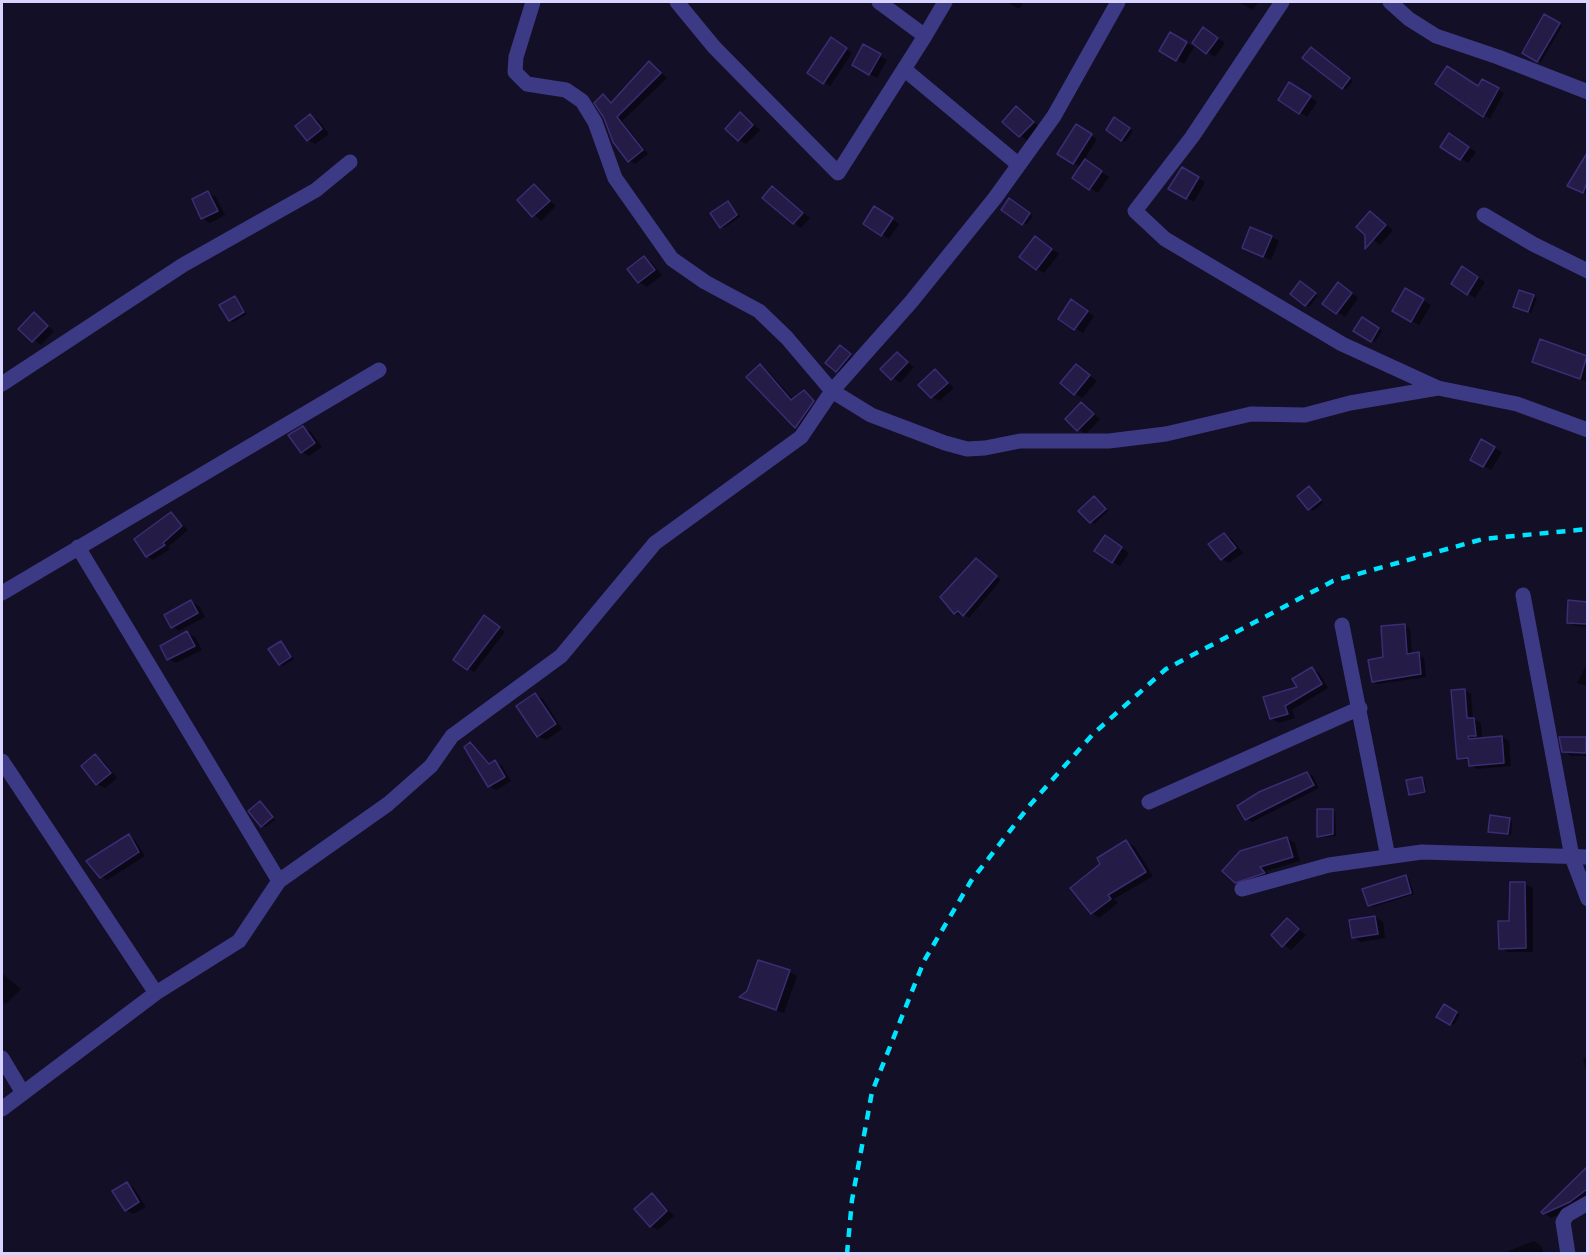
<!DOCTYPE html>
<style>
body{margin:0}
#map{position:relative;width:1589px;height:1255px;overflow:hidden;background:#130f26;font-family:Karla,sans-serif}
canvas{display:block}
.frame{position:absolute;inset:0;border:3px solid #d9d4ff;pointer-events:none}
</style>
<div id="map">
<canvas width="1589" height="1255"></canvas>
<div class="frame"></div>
</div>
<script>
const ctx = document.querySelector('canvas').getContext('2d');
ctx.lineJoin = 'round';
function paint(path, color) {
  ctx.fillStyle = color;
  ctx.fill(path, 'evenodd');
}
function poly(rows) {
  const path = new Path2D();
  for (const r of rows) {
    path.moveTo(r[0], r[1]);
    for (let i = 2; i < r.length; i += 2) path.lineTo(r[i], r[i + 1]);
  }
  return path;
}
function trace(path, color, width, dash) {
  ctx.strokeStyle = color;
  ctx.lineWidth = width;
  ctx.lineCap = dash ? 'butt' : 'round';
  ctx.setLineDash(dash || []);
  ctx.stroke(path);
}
paint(poly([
 [1007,2,1024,2,1019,9],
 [1238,2,1258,2,1253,10],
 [1545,16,1562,26,1541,62,1524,52],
 [1211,33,1225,43,1215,57,1194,43],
 [1171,34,1194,47,1184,64,1161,50],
 [838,43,852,53,830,86,809,72],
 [864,47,887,60,877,78,854,65],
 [1314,51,1353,81,1346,89,1343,88],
 [649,63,667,78,622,121,648,154,635,164,629,160,603,96,613,103],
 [1482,81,1504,93,1490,119,1437,84,1478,88],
 [1297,88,1317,102,1307,117,1300,112],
 [1017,108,1040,127,1028,141,1004,122],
 [740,114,760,130,746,144,739,140],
 [310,116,318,120,329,134,315,144,308,140],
 [1115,119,1133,131,1125,142,1108,130],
 [1076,126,1097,139,1084,160,1109,177,1098,193,1074,177,1081,167,1074,163],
 [1456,140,1476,152,1468,163,1442,146],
 [1588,156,1588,194,1570,186],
 [1182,169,1205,182,1194,202,1170,188],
 [534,186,556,206,541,221,519,201],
 [772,188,810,218,801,228,764,198],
 [208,193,216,197,225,215,210,223,202,218],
 [1009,200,1033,216,1026,225,1003,210],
 [728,203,740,217,724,228,721,226],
 [882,212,899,224,889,239,882,234],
 [1371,213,1393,230,1380,245,1358,227],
 [1271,237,1279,241,1271,260,1244,248],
 [1042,243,1059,254,1044,273,1037,269],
 [644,258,652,263,662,275,647,287,639,282],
 [1463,268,1485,282,1475,298,1453,284],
 [1304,285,1318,296,1309,307,1292,294],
 [1346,289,1358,298,1345,317,1324,303],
 [1406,290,1431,305,1419,325,1394,311],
 [1533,297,1537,298,1531,313,1518,308],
 [235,298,247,314,233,322,230,320],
 [1079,306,1094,316,1083,333,1060,318],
 [34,314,54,331,41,345,20,329],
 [1362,319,1382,331,1375,342,1355,331],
 [1541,341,1587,357,1588,382,1533,362],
 [843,348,853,356,840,373,837,371],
 [897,354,914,367,900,383,882,369],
 [760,366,768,371,794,400,804,391,820,406,804,431,748,377],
 [1077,366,1097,381,1082,398,1074,393],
 [935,371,954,388,939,401,932,397],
 [1082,404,1100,419,1086,434,1078,429],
 [303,428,311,432,322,447,309,456,302,452],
 [1482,441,1502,452,1491,470,1472,459],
 [1309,488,1323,503,1313,511,1299,496],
 [1097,500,1108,511,1094,524,1080,511],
 [171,514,188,530,168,547,170,549,153,560,147,556],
 [1224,534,1232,539,1243,553,1229,563,1222,559],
 [1113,542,1129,553,1120,566,1113,562],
 [981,563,1001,580,969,618,963,614,961,616,955,613],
 [1570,601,1588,603,1588,627,1576,626,1568,622],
 [191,602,199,606,205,617,179,631,172,626],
 [490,621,505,632,474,672,455,659],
 [1404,626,1410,629,1412,655,1424,657,1426,677,1378,684,1373,681],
 [187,633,195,637,202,650,176,663,169,659],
 [281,643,294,659,283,666,280,664],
 [1588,662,1588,686,1577,683],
 [1312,669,1319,673,1328,688,1292,710,1295,718,1279,723,1271,718,1299,688],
 [1464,690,1471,694,1473,719,1481,723,1482,739,1502,737,1509,741,1511,766,1477,769,1470,765,1470,761,1458,758],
 [535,695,543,699,562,729,546,740,538,736],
 [1586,738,1588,756,1571,756,1564,751],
 [470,744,491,764,495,762,502,766,511,781,496,790,489,786],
 [95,756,103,761,117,778,105,788,97,784],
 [1307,773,1313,776,1319,788,1252,822,1246,818],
 [1422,779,1425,781,1427,793,1410,794],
 [263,805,275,820,265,827,262,826],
 [1332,811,1335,812,1336,836,1322,837,1319,836],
 [1509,819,1512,821,1511,835,1489,831],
 [129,836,135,840,145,856,107,880,101,876],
 [1287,838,1295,843,1300,861,1266,871,1271,877,1243,886,1235,882],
 [1126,842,1134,846,1153,876,1114,899,1118,903,1099,918,1092,913],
 [1405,877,1409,879,1414,894,1373,907,1369,905],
 [1511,883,1525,884,1533,888,1533,952,1508,952,1500,948,1510,922],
 [1375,917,1383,922,1385,938,1361,942,1353,937],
 [1288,920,1306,935,1291,950,1273,935],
 [789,972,797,976,784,1013,741,997],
 [2,973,21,989,6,1004,2,1001],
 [1444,1006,1460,1015,1454,1025,1438,1016],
 [1588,1057,1588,1080,1583,1058],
 [1587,1170,1588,1200,1551,1218,1544,1213],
 [127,1184,134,1188,146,1207,133,1214,126,1210],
 [652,1195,674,1216,658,1230,651,1226],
 [1534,1241,1541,1246,1544,1254,1508,1254,1508,1251]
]), '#0007');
const building = poly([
 [1544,14,1560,23,1537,62,1522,53,1544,14],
 [1203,27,1218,38,1206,54,1192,43,1203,27],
 [1170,32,1187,42,1176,61,1159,51,1170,32],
 [831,37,847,48,823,84,807,73,831,37],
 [863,44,881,54,869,75,852,65,863,44],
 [1311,47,1350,78,1342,89,1302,58,1311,47],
 [649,61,661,73,617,117,643,150,628,162,613,142,604,118,594,103,603,94,611,103,649,61],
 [1447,66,1478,86,1482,79,1499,88,1483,117,1435,84,1447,66],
 [1289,82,1311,96,1299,114,1278,100,1289,82],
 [1016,106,1034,122,1019,137,1002,122,1016,106],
 [740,112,753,125,738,141,725,129,740,112],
 [310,114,322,129,307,141,295,126,310,114],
 [1114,117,1130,128,1121,141,1106,130,1114,117],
 [1076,124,1092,134,1073,164,1057,154,1076,124],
 [1449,133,1469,147,1460,160,1440,147,1449,133],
 [1587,153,1587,182,1583,193,1567,186,1587,153],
 [1085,159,1102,171,1089,190,1072,178,1085,159],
 [1182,167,1199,177,1186,199,1168,189,1182,167],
 [534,184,550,201,532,217,517,200,534,184],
 [772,186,803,213,793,224,762,198,772,186],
 [208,191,218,211,201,219,192,199,208,191],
 [1009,198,1030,213,1022,225,1001,210,1009,198],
 [728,201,737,215,720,228,710,213,728,201],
 [874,206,893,218,881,236,863,224,874,206],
 [1370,211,1386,225,1365,249,1365,235,1356,227,1370,211],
 [1250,227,1272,236,1263,257,1242,248,1250,227],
 [1035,236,1052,249,1036,270,1019,257,1035,236],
 [644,256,655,270,638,283,627,269,644,256],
 [1462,266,1478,277,1467,295,1451,284,1462,266],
 [1300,281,1316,293,1305,306,1290,294,1300,281],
 [1338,282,1352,293,1336,314,1322,304,1338,282],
 [1405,288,1424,299,1411,322,1392,311,1405,288],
 [1519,290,1534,295,1528,312,1513,307,1519,290],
 [235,296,244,312,229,321,219,305,235,296],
 [1071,299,1088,311,1074,330,1058,319,1071,299],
 [34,312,48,326,32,342,18,329,34,312],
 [1362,317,1379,328,1371,342,1353,331,1362,317],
 [1540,339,1587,356,1580,379,1532,362,1540,339],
 [840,345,851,354,836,372,825,363,840,345],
 [897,352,908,362,891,380,880,369,897,352],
 [760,364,791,400,804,390,814,401,795,428,746,377,760,364],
 [1076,364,1090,375,1074,395,1060,383,1076,364],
 [935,369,948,383,931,398,918,385,935,369],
 [1081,402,1094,414,1077,431,1065,419,1081,402],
 [303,426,315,443,301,453,288,435,303,426],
 [1481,439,1495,447,1483,467,1470,460,1481,439],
 [1309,486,1321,500,1308,510,1297,496,1309,486],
 [1094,496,1106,509,1090,523,1078,511,1094,496],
 [171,512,182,526,163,543,165,545,146,557,134,539,171,512],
 [1224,533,1236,548,1221,560,1208,544,1224,533],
 [1105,535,1122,547,1112,563,1094,551,1105,535],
 [976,558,997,576,963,616,958,611,954,614,940,597,976,558],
 [191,600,198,613,171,628,164,615,191,600],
 [1568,600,1587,602,1587,624,1567,623,1568,600],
 [484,615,500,627,467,670,453,660,484,615],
 [1405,624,1407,654,1419,652,1421,674,1372,682,1368,660,1383,657,1381,626,1405,624],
 [187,631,195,646,167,660,160,646,187,631],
 [281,641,291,657,279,665,268,649,281,641],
 [1312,667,1322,684,1285,706,1288,714,1270,719,1263,697,1297,687,1292,679,1312,667],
 [1465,689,1467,718,1474,718,1476,736,1468,736,1469,739,1502,736,1504,763,1469,766,1468,758,1457,759,1451,690,1465,689],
 [535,693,556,724,537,737,516,706,535,693],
 [1559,737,1586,737,1586,753,1562,752,1559,737],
 [470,742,489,764,495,760,505,777,488,787,464,747,470,742],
 [95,754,111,773,96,785,81,766,95,754],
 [1307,772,1314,785,1245,820,1237,806,1259,792,1307,772],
 [1422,777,1425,792,1409,795,1406,780,1422,777],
 [260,801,273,817,261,827,248,811,260,801],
 [1317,809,1333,809,1333,834,1317,837,1317,809],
 [1490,815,1510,818,1508,834,1488,832,1490,815],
 [129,834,139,852,100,878,86,861,129,834],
 [1287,837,1293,857,1260,867,1265,873,1235,883,1222,871,1240,851,1287,837],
 [1126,840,1146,872,1108,895,1111,899,1091,914,1070,888,1100,864,1097,858,1126,840],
 [1406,875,1411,893,1368,906,1362,889,1406,875],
 [1510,882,1525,882,1526,948,1499,949,1498,921,1509,921,1510,882],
 [1375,916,1378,934,1352,938,1349,920,1375,916],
 [1287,918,1299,929,1282,947,1271,935,1287,918],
 [758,960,790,970,776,1010,739,997,747,991,758,960],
 [1444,1004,1457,1012,1450,1025,1436,1017,1444,1004],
 [1587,1167,1587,1189,1570,1202,1543,1214,1541,1212,1587,1167],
 [127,1182,139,1202,125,1211,112,1191,127,1182],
 [652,1193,667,1211,650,1227,634,1209,652,1193]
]);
paint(building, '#241b47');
trace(building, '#3b2d73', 1.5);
trace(poly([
 [533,2,516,57,515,72,527,84,566,90,582,101,595,122,615,178,672,259,705,282,759,311,787,338,832,391,871,415,945,443,967,449,985,448,1020,441,1109,441,1166,434,1251,414,1305,415,1350,403,1438,388],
 [677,2,714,47,838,173,925,36,879,2],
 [1282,2,1192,137,1135,211,1165,239,1342,344,1438,388,1517,404,1588,430],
 [1390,2,1409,19,1436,36,1498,57,1588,92],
 [925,36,945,2],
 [904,69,1019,165],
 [1484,215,1533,244,1588,271],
 [2,384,183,265,316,190,350,162],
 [78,547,279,881],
 [2,593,379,370],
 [1523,595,1572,857,1588,899],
 [1342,625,1388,857],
 [2,761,156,993],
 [1149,802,1360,708],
 [1242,889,1329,865,1422,852,1588,857],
 [2,1058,23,1093],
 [2,1109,156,993,239,941,279,881,388,804,431,766,452,736,561,656,655,543,801,437,832,391,911,302,995,198,1054,116,1118,2],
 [1568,1254,1563,1222,1567,1215,1588,1203]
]), '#3d3a85', 15);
trace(poly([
 [847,1254,852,1200,872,1092,924,961,971,881,1030,805,1093,734,1166,669,1333,581,1483,539,1588,529]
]), '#00e5ff', 4.5, [9, 8]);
</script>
